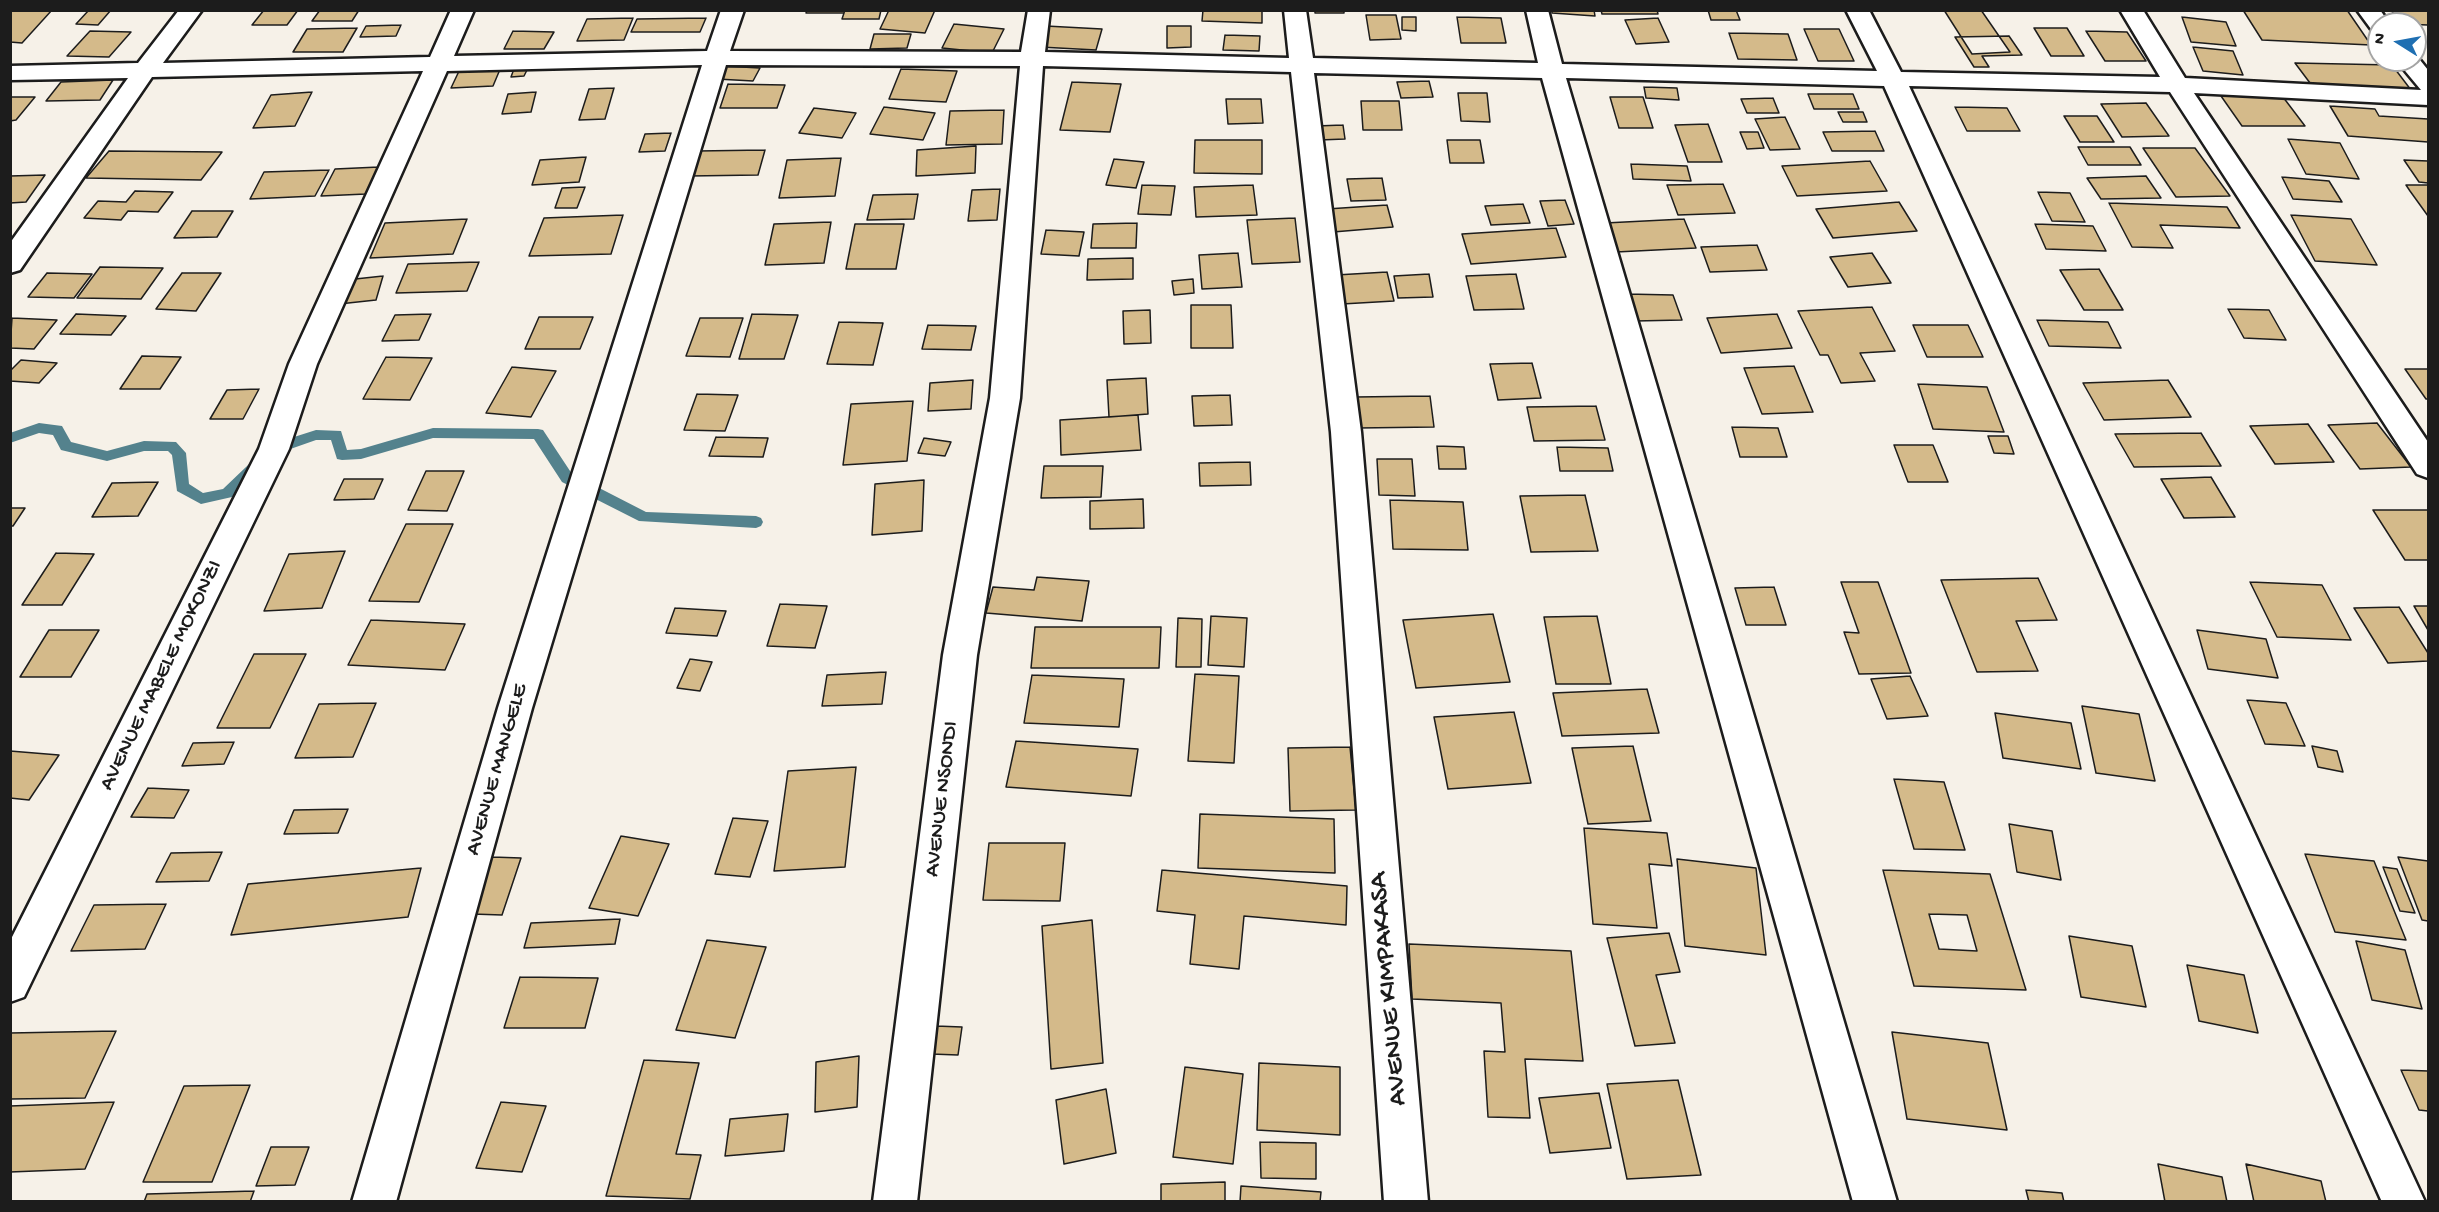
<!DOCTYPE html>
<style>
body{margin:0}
#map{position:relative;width:2439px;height:1212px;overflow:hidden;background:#f6f1e8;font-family:"Gochi Hand",sans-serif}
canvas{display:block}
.frame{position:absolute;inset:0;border:12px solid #1c1c1c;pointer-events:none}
.north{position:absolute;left:2367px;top:12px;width:60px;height:60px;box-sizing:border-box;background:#fff;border:2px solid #a4a4a4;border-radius:50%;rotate:281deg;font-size:16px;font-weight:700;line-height:24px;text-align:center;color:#1c1c1c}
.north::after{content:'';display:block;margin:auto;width:21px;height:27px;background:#1f6fb2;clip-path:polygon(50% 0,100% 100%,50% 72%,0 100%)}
</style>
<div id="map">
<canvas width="2439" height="1212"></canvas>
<div class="frame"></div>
<div class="north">N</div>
</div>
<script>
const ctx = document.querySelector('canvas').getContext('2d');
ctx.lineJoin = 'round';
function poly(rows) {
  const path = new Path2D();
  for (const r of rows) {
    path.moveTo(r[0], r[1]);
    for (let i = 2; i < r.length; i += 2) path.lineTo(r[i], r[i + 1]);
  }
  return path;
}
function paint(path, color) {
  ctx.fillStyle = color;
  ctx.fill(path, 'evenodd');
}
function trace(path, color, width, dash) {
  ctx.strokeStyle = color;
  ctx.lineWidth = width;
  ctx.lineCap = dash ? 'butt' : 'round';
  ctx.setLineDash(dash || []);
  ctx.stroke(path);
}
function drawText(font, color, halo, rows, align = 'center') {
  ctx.font = font + ' "Gochi Hand",sans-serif';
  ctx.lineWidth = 5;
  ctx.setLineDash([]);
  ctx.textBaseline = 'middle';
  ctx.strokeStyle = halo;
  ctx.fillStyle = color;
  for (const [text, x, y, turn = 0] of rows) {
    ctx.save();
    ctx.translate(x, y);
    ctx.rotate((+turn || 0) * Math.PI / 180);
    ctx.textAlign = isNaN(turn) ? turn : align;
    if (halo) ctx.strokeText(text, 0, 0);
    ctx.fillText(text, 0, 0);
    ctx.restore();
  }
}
paint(poly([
 [39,423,62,426,71,442,107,451,144,441,176,442,186,453,189,484,203,493,223,489,269,445,316,430,341,431,347,450,361,449,433,428,538,429,543,430,572,474,646,512,756,516,761,518,763,522,761,526,756,528,639,521,562,482,534,439,433,438,361,459,342,460,337,459,331,440,316,440,279,453,232,497,201,504,177,491,172,455,168,451,144,451,107,461,61,450,53,435,39,433,10,443,10,433,39,423]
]), '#54828d');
const building = poly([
 [10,10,52,10,22,43,10,42,10,10],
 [89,10,111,10,98,25,76,24,89,10],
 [264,10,298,10,287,25,252,25,264,10],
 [320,10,359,10,352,21,312,21,320,10],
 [807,10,845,10,844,13,806,13,807,10],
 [845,10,881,10,879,19,842,19,845,10],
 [889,10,935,10,925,33,880,29,889,10],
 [1203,10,1262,10,1262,23,1202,21,1203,10],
 [1315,10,1344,10,1344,13,1315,13,1315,10],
 [1552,10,1594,10,1595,16,1552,13,1552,10],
 [1601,10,1657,10,1658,14,1602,14,1601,10],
 [1708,10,1736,10,1740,20,1711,20,1708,10],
 [1944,10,1981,10,2010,52,1972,54,1944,10],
 [2243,10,2347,10,2371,45,2262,40,2243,10],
 [2391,10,2428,10,2428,25,2401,24,2391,10],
 [1366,15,1396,15,1401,39,1370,40,1366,15],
 [1402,17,1416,17,1416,31,1402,30,1402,17],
 [1457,17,1501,18,1506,43,1461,43,1457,17],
 [2182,17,2226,22,2236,46,2191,42,2182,17],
 [633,18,624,40,577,41,587,19,633,18],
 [706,18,700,32,631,32,637,19,706,18],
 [1658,18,1669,42,1636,44,1625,20,1658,18],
 [954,24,1004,29,992,53,942,48,954,24],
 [401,25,396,36,360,37,366,26,401,25],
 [1046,26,1102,29,1096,50,1040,47,1046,26],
 [1167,26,1191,26,1191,47,1167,48,1167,26],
 [357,28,343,52,293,52,307,29,357,28],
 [2034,28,2067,28,2084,56,2051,56,2034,28],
 [1804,29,1839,29,1854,61,1818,61,1804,29],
 [90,31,131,32,109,57,67,56,90,31],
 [513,31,554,32,544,49,504,49,513,31],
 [2086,31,2127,32,2146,61,2105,61,2086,31],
 [1729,33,1788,34,1797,60,1738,59,1729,33],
 [874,34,911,34,907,48,870,49,874,34],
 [1225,35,1260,36,1259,51,1223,50,1225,35],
 [2009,36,2022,55,1982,56,1989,67,1974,67,1955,37,2009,36],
 [2193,47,2233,51,2243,75,2203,71,2193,47],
 [2295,63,2392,65,2411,90,2313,87,2295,63],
 [515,66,529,66,524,76,511,77,515,66],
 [724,66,760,68,753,81,717,79,724,66],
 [501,67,493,86,451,88,460,69,501,67],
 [901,69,957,71,946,102,889,99,901,69],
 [113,80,100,100,46,101,61,82,113,80],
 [1429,81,1433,97,1401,98,1397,82,1429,81],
 [1072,82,1121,84,1110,132,1060,130,1072,82],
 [728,84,785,85,777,108,720,108,728,84],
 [1644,87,1677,88,1679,100,1646,98,1644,87],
 [614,88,605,119,579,120,589,89,614,88],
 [312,92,295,126,253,128,271,95,312,92],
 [536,92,531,112,502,114,508,94,536,92],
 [1458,93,1487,93,1490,122,1461,121,1458,93],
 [1808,94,1853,94,1859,109,1814,109,1808,94],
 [2221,96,2283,97,2305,126,2242,126,2221,96],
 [10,97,35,97,16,120,10,121,10,97],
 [1610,97,1643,97,1653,128,1619,128,1610,97],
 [1773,98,1779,113,1747,113,1741,99,1773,98],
 [1226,99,1261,99,1263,123,1228,124,1226,99],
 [1361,101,1399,101,1402,130,1363,130,1361,101],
 [2146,103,2169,136,2122,137,2101,104,2146,103],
 [2330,106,2375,109,2379,116,2428,119,2428,142,2348,136,2330,106],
 [884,107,935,113,923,140,870,134,884,107],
 [1955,107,2007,108,2020,131,1967,131,1955,107],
 [814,108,856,113,842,138,799,133,814,108],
 [1004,110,1002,144,946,145,950,111,1004,110],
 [1838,112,1863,112,1867,122,1843,122,1838,112],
 [2064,116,2097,116,2114,142,2080,142,2064,116],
 [1785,117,1800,149,1770,150,1755,119,1785,117],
 [1708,124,1722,162,1688,162,1675,125,1708,124],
 [1343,125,1345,139,1319,140,1316,126,1343,125],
 [1875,131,1884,151,1832,151,1823,132,1875,131],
 [1740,132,1758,132,1764,148,1747,149,1740,132],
 [671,133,665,151,639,152,645,134,671,133],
 [2288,139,2340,143,2359,179,2306,174,2288,139],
 [1195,140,1262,140,1262,174,1194,173,1195,140],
 [1447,140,1480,140,1484,163,1450,163,1447,140],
 [976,146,975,173,916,176,917,150,976,146],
 [2078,147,2130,147,2141,165,2088,165,2078,147],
 [2143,148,2195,148,2230,196,2176,197,2143,148],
 [765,150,758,175,689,176,697,151,765,150],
 [109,151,222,152,201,180,86,178,109,151],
 [586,157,579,182,532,185,540,160,586,157],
 [841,158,835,196,779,198,787,160,841,158],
 [1114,159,1144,162,1136,188,1106,185,1114,159],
 [2404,160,2428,161,2428,183,2419,182,2404,160],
 [1870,161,1887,191,1797,196,1782,166,1870,161],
 [1631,164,1687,166,1691,181,1633,179,1631,164],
 [379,167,366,194,321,196,335,169,379,167],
 [329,170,315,196,250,199,264,172,329,170],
 [45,175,26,202,10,203,10,176,45,175],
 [2146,176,2161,198,2101,199,2087,178,2146,176],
 [2282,177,2329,181,2342,202,2293,199,2282,177],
 [1382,178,1386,200,1351,201,1347,179,1382,178],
 [1723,184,1735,213,1678,215,1667,185,1723,184],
 [1142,185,1175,186,1171,215,1138,214,1142,185],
 [1253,185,1257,215,1196,217,1194,187,1253,185],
 [2406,185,2428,185,2428,216,2410,191,2406,185],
 [585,187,577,208,555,208,562,188,585,187],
 [1000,189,997,220,968,221,972,190,1000,189],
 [135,191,173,192,158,212,128,211,121,220,84,218,98,201,126,202,135,191],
 [2038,192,2070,193,2085,222,2052,221,2038,192],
 [918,194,914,219,867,220,873,195,918,194],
 [1565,200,1574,224,1548,226,1540,201,1565,200],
 [1899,202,1917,231,1833,238,1816,209,1899,202],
 [2109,203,2227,207,2240,228,2160,225,2173,248,2132,247,2109,203],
 [1523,204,1530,223,1491,225,1485,206,1523,204],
 [1387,205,1393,227,1333,232,1327,209,1387,205],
 [192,211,233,211,217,237,174,238,192,211],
 [623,215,611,254,529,256,544,218,623,215],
 [2291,215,2351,219,2377,265,2315,261,2291,215],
 [1295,218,1300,262,1252,264,1247,220,1295,218],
 [467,219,453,254,370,258,385,223,467,219],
 [1684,219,1696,248,1616,252,1605,223,1684,219],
 [831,222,824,263,765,265,774,224,831,222],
 [1137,223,1136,248,1091,248,1093,224,1137,223],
 [855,224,904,224,896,269,846,269,855,224],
 [2035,224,2093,226,2106,251,2046,249,2035,224],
 [1556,228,1566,257,1471,264,1462,234,1556,228],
 [1046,230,1084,232,1079,256,1041,254,1046,230],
 [1757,245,1767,270,1710,272,1701,247,1757,245],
 [1238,253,1242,287,1202,289,1199,255,1238,253],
 [1872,253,1891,283,1848,287,1830,257,1872,253],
 [1133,258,1133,279,1087,280,1088,259,1133,258],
 [479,262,467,291,396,293,408,264,479,262],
 [100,267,163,268,141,299,77,298,100,267],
 [2099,269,2123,310,2084,310,2060,270,2099,269],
 [1387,272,1394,301,1342,304,1336,275,1387,272],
 [47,273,92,274,74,298,28,297,47,273],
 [182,273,221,273,196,311,156,309,182,273],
 [1429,274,1433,297,1398,298,1394,276,1429,274],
 [1516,274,1524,309,1474,310,1466,276,1516,274],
 [383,276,376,300,339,304,346,280,383,276],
 [1193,279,1194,293,1174,295,1172,281,1193,279],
 [1626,294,1673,295,1682,320,1635,321,1626,294],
 [1191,305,1231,305,1233,348,1191,348,1191,305],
 [1872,307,1895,351,1860,353,1875,381,1841,383,1828,355,1820,355,1798,311,1872,307],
 [2228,309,2269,310,2286,340,2244,338,2228,309],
 [1150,310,1151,343,1124,344,1123,311,1150,310],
 [76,314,126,316,111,335,60,334,76,314],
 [431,314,419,340,382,341,395,315,431,314],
 [752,314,798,315,784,359,739,359,752,314],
 [1777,314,1792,348,1721,353,1707,318,1777,314],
 [539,317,593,317,580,349,525,349,539,317],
 [12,318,57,320,34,349,10,348,12,318],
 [700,318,743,318,730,357,686,356,700,318],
 [2037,320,2108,322,2121,348,2049,346,2037,320],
 [839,322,883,323,873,365,827,364,839,322],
 [928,325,976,326,971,350,922,349,928,325],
 [1913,325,1968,325,1983,357,1927,357,1913,325],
 [142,356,181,357,160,389,120,389,142,356],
 [386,357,432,358,410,400,363,399,386,357],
 [21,360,57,363,39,383,10,381,10,371,21,360],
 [1532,363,1541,398,1498,400,1490,364,1532,363],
 [1794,366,1813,412,1762,414,1744,368,1794,366],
 [512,367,556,371,531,417,486,413,512,367],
 [2405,369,2428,369,2428,399,2426,399,2405,369],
 [1146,378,1148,414,1109,417,1107,380,1146,378],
 [973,380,971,409,928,411,930,383,973,380],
 [2168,380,2191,417,2104,420,2083,383,2168,380],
 [1918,384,1987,387,2004,432,1933,429,1918,384],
 [259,389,243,419,210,419,227,390,259,389],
 [697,394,738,395,725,431,684,430,697,394],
 [1230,395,1232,425,1194,426,1192,396,1230,395],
 [1430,396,1434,427,1358,428,1355,397,1430,396],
 [913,401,907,461,843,465,851,404,913,401],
 [1596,406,1605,440,1534,441,1527,407,1596,406],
 [1138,415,1141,450,1061,455,1060,420,1138,415],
 [2377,423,2411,467,2360,469,2328,425,2377,423],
 [2308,424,2334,462,2275,464,2250,426,2308,424],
 [1732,427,1778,428,1787,457,1740,457,1732,427],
 [2201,433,2221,466,2134,467,2115,434,2201,433],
 [1988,436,2008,436,2014,454,1994,453,1988,436],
 [716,437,768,438,763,457,709,456,716,437],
 [924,438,951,442,945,456,918,453,924,438],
 [1894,445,1933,445,1948,482,1908,482,1894,445],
 [1437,446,1464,447,1466,469,1439,469,1437,446],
 [1557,447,1608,448,1613,471,1560,471,1557,447],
 [1377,459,1412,459,1415,496,1379,495,1377,459],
 [1250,462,1251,485,1200,486,1199,463,1250,462],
 [1044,466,1103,466,1101,497,1041,498,1044,466],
 [426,471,464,471,447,511,408,510,426,471],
 [2211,477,2235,517,2184,518,2161,479,2211,477],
 [344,479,383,479,374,499,334,500,344,479],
 [924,480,922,531,872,535,875,484,924,480],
 [158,482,138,516,92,517,112,483,158,482],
 [1585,495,1598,551,1531,552,1520,496,1585,495],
 [1143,499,1144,528,1090,529,1090,501,1143,499],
 [1390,500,1463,502,1468,550,1393,549,1390,500],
 [10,508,25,508,13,526,10,526,10,508],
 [2373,510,2428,510,2428,560,2405,560,2373,510],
 [406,524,453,524,419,602,369,601,406,524],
 [345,551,322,608,264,611,289,554,345,551],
 [56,553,94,554,62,605,22,605,56,553],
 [1037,577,1089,581,1082,621,986,613,993,587,1034,590,1037,577],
 [2038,578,2057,620,2016,621,2038,671,1977,672,1941,580,2038,578],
 [1841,582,1878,582,1911,673,1859,674,1844,632,1859,633,1841,582],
 [2250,582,2322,585,2351,640,2277,637,2250,582],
 [1774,587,1786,625,1746,625,1735,588,1774,587],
 [780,604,827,606,815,648,767,646,780,604],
 [2414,606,2428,606,2428,630,2414,606],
 [2399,607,2428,653,2428,661,2388,663,2354,608,2399,607],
 [675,608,726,611,717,636,666,633,675,608],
 [1493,614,1510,682,1416,688,1403,620,1493,614],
 [1211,616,1247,618,1244,667,1208,665,1211,616],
 [1597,616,1611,684,1556,684,1544,617,1597,616],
 [1178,618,1202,619,1201,667,1176,667,1178,618],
 [371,620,465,624,445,670,348,665,371,620],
 [1035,627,1161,627,1159,668,1031,668,1035,627],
 [49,630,99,630,71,677,20,677,49,630],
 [2197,630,2266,639,2278,678,2208,669,2197,630],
 [254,654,306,654,270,728,217,728,254,654],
 [690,659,712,662,700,691,677,688,690,659],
 [886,672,882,704,822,706,827,675,886,672],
 [1195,674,1239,676,1234,763,1188,761,1195,674],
 [1032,675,1124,679,1119,727,1024,723,1032,675],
 [1910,676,1928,716,1887,719,1871,679,1910,676],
 [1647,689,1659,733,1562,736,1553,693,1647,689],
 [2247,700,2286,703,2305,746,2265,744,2247,700],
 [376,703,353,757,295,758,319,704,376,703],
 [2082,706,2139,714,2155,781,2096,773,2082,706],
 [1514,712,1531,783,1448,789,1434,717,1514,712],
 [1995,713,2071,723,2081,769,2003,758,1995,713],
 [1016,741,1138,749,1131,796,1006,787,1016,741],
 [234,742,224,764,182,766,193,743,234,742],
 [1633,746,1651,821,1588,824,1572,748,1633,746],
 [2312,746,2337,751,2343,772,2318,767,2312,746],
 [1350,747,1356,810,1290,811,1288,748,1350,747],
 [10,751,59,755,29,800,10,798,10,751],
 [856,767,845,867,774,871,788,771,856,767],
 [1894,779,1944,782,1965,850,1914,849,1894,779],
 [148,788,189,790,174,818,131,817,148,788],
 [348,809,338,833,284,834,294,810,348,809],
 [1200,814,1334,819,1335,873,1198,868,1200,814],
 [733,818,768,821,750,877,715,874,733,818],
 [2009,824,2052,831,2061,880,2017,872,2009,824],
 [1584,828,1667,833,1672,866,1649,864,1657,928,1593,924,1584,828],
 [621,836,669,844,638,916,589,908,621,836],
 [989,843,1065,843,1060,901,983,900,989,843],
 [222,852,209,881,156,882,171,853,222,852],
 [2305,854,2374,861,2406,940,2335,932,2305,854],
 [492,857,521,858,502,915,472,914,492,857],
 [2398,857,2428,861,2428,921,2422,920,2398,857],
 [1677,859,1756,868,1766,955,1685,946,1677,859],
 [2383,867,2397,869,2415,913,2400,911,2383,867],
 [421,868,408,917,231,935,248,884,421,868],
 [1162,870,1347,886,1346,925,1244,916,1239,969,1190,964,1195,915,1157,911,1162,870],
 [1883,870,1990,874,2026,990,1914,986,1883,870],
 [1929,914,1967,915,1977,951,1939,949,1929,914],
 [166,904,145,949,71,951,94,905,166,904],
 [620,919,615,944,524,948,531,923,620,919],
 [1092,920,1103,1063,1051,1069,1042,926,1092,920],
 [1669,933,1680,972,1656,975,1675,1043,1635,1046,1607,938,1669,933],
 [2069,936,2132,946,2146,1007,2081,997,2069,936],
 [707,940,766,947,735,1038,676,1030,707,940],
 [2356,941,2405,950,2422,1009,2372,1000,2356,941],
 [1409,944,1571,951,1583,1061,1525,1059,1530,1118,1488,1117,1484,1051,1505,1052,1501,1003,1412,999,1409,944],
 [2187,965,2244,975,2258,1033,2199,1021,2187,965],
 [520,977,598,978,585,1028,504,1028,520,977],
 [936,1026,962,1027,958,1055,931,1054,936,1026],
 [116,1031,85,1098,10,1099,10,1033,116,1031],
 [1892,1032,1988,1043,2007,1130,1907,1119,1892,1032],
 [859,1056,857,1107,815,1112,816,1062,859,1056],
 [644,1060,699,1063,676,1154,701,1155,690,1199,606,1196,644,1060],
 [1259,1063,1340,1067,1340,1135,1257,1130,1259,1063],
 [1185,1067,1243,1074,1233,1164,1173,1157,1185,1067],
 [2401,1070,2428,1071,2428,1111,2419,1110,2401,1070],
 [1678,1080,1701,1175,1627,1179,1607,1084,1678,1080],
 [250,1085,212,1182,143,1182,184,1086,250,1085],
 [1106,1089,1116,1153,1064,1164,1056,1100,1106,1089],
 [1599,1093,1611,1148,1550,1153,1539,1098,1599,1093],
 [114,1102,85,1169,10,1172,10,1106,114,1102],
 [501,1102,546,1106,522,1172,476,1168,501,1102],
 [788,1114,784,1151,725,1156,730,1119,788,1114],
 [1260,1142,1316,1143,1316,1179,1261,1178,1260,1142],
 [271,1147,309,1147,295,1185,256,1186,271,1147],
 [2158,1164,2222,1177,2227,1202,2165,1202,2158,1164],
 [2246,1164,2321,1181,2326,1202,2254,1202,2246,1164],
 [1225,1182,1225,1202,1161,1202,1161,1184,1225,1182],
 [1241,1186,1321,1192,1320,1202,1240,1202,1241,1186],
 [2026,1190,2062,1193,2064,1202,2029,1202,2026,1190],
 [254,1191,250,1202,144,1202,147,1194,254,1191]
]);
paint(building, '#d4ba8a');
trace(building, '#1c1c1c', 1.5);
const street = poly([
 [179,10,202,10,163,63,430,57,451,10,474,10,454,56,707,51,721,10,744,10,730,51,1021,52,1028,10,1050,10,1045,52,1289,58,1284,10,1306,10,1313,58,1538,63,1526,10,1548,10,1562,64,1877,71,1846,10,1869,10,1901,72,2160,77,2120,10,2143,10,2185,78,2421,90,2396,60,2415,60,2416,55,2428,70,2428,105,2194,93,2428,442,2428,478,2417,474,2170,92,1909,86,2425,1202,2382,1202,1884,86,1566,78,1897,1202,1853,1202,1542,78,1314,73,1361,432,1428,1202,1384,1202,1331,432,1291,72,1043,66,1020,398,977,655,917,1202,873,1202,943,655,990,398,1020,66,726,65,532,708,396,1202,352,1202,498,708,702,65,447,71,317,364,289,449,24,997,10,1002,10,941,259,449,289,364,423,71,152,77,20,270,10,273,10,243,128,78,10,80,10,66,138,63,179,10],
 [2357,10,2380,10,2390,24,2379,24,2379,31,2371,29,2357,10]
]);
trace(street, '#1c1c1c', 5);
paint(street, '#fff');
drawText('22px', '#1c1c1c', '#fff', [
 ["AVENUE MABELE MOKONZI",162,676,-64],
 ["AVENUE MANGELE",498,770,-74],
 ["AVENUE NSONDI",943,799,-83]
]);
drawText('27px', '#1c1c1c', '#fff', [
 ["AVENUE KIMPAKASA",1390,989,-95]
]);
</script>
